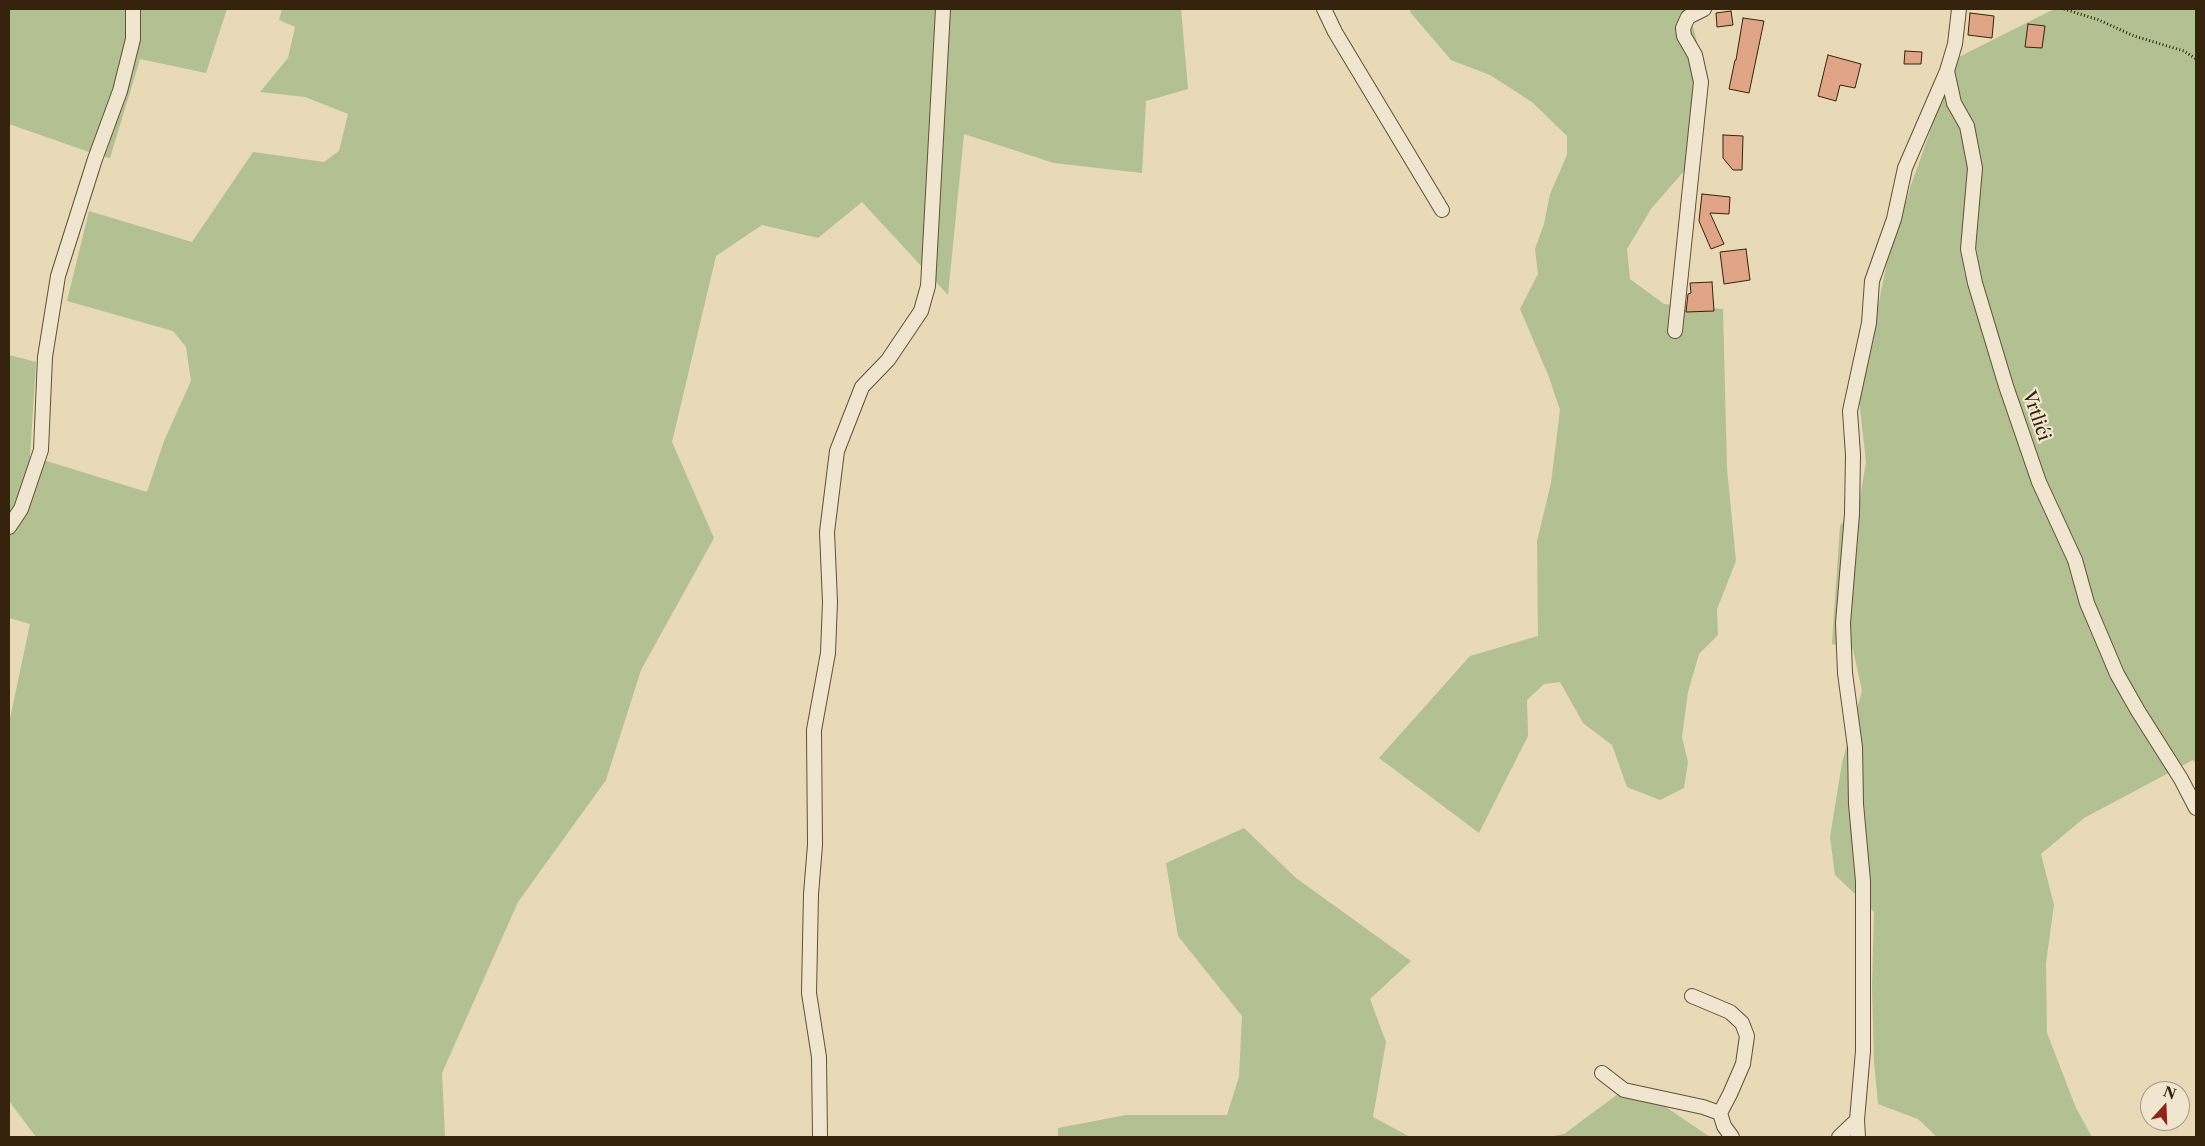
<!DOCTYPE html>
<meta charset="utf-8">
<style>
body{margin:0}
#map{position:relative;width:2205px;height:1146px;overflow:hidden;background:#e8d9b7;font-family:"Libre Caslon Text",serif}
canvas{display:block}
.frame{position:absolute;inset:0;border:10px solid #36230d;pointer-events:none}
.north{position:absolute;left:2140px;top:1081px;width:50px;height:50px;box-sizing:border-box;background:#f0e6d0;border:1px solid #a69882;border-radius:50%;rotate:20deg;font-size:14px;font-weight:700;line-height:20px;text-align:center;color:#36230d}
.north::after{content:'';display:block;margin:auto;width:18px;height:22px;background:#8f2418;clip-path:polygon(50% 0,100% 100%,50% 72%,0 100%)}
</style>
<div id="map">
<canvas width="2205" height="1146"></canvas>
<div class="frame"></div>
<div class="north">N</div>
</div>
<script>
const ctx = document.querySelector('canvas').getContext('2d');
ctx.lineJoin = 'round';
function paint(path, color) {
  ctx.fillStyle = color;
  ctx.fill(path, 'evenodd');
}
function poly(rows) {
  const path = new Path2D();
  for (const r of rows) {
    path.moveTo(r[0], r[1]);
    for (let i = 2; i < r.length; i += 2) path.lineTo(r[i], r[i + 1]);
  }
  return path;
}
function trace(path, color, width, dash) {
  ctx.strokeStyle = color;
  ctx.lineWidth = width;
  ctx.lineCap = dash ? 'butt' : 'round';
  ctx.setLineDash(dash || []);
  ctx.stroke(path);
}
function drawText(font, color, halo, rows, align = 'center') {
  ctx.font = font + ' "Libre Caslon Text",serif';
  ctx.lineWidth = 4.5;
  ctx.setLineDash([]);
  ctx.textBaseline = 'middle';
  ctx.strokeStyle = halo;
  ctx.fillStyle = color;
  for (const [text, x, y, turn = 0] of rows) {
    ctx.save();
    ctx.translate(x, y);
    ctx.rotate((+turn || 0) * Math.PI / 180);
    ctx.textAlign = isNaN(turn) ? turn : align;
    if (halo) ctx.strokeText(text, 0, 0);
    ctx.fillText(text, 0, 0);
    ctx.restore();
  }
}
paint(poly([
 [9,9,227,9,206,73,140,59,110,158,89,152,9,124],
 [282,9,1181,9,1188,89,1146,101,1142,173,1054,163,964,134,948,295,862,202,818,238,762,225,716,256,672,442,714,538,641,670,606,780,518,902,442,1073,445,1137,36,1137,9,1101,9,723,30,624,9,618,9,355,36,362,30,456,147,492,164,441,191,381,186,347,173,331,67,301,89,211,192,242,253,152,324,162,339,151,348,114,305,97,260,92,288,58,295,27,279,20],
 [1411,9,1685,9,1691,19,1701,58,1684,171,1651,209,1627,249,1630,279,1664,304,1723,309,1727,468,1736,561,1717,609,1718,635,1699,654,1688,692,1682,737,1688,762,1684,788,1660,800,1627,787,1612,745,1583,723,1560,682,1544,684,1527,700,1528,736,1479,833,1379,758,1470,656,1538,636,1537,541,1551,483,1560,410,1549,377,1520,309,1538,274,1535,249,1544,224,1550,194,1567,155,1567,136,1532,102,1490,75,1451,60,1410,12],
 [2054,9,2196,9,2196,764,2193,760,2084,818,2041,854,2054,905,2046,963,2047,1033,2076,1108,2092,1137,1937,1137,1918,1119,1878,1104,1874,1061,1872,987,1874,912,1835,875,1830,837,1842,763,1862,691,1853,649,1832,644,1840,526,1860,498,1866,462,1859,399,1886,267,1911,185,1951,73,1953,60],
 [1244,828,1296,878,1411,961,1370,999,1386,1042,1373,1117,1410,1137,1058,1137,1058,1128,1126,1115,1227,1115,1239,1077,1242,1016,1178,936,1166,863],
 [1618,1094,1654,1099,1710,1137,1548,1137,1564,1134]
]), '#b2c092');
const building = poly([
 [1731,11,1733,25,1717,27,1716,13,1731,11],
 [1970,13,1994,16,1992,38,1968,35,1970,13],
 [1743,18,1764,21,1749,93,1729,89,1735,60,1736,60,1743,18],
 [2028,24,2045,26,2042,48,2025,47,2028,24],
 [1905,51,1922,52,1921,64,1904,64,1905,51],
 [1828,55,1861,64,1855,88,1840,85,1836,101,1818,96,1828,55],
 [1723,135,1743,136,1742,170,1733,170,1723,158,1723,135],
 [1702,194,1730,197,1729,214,1710,213,1724,244,1711,249,1699,221,1702,194],
 [1746,249,1750,280,1724,284,1720,252,1746,249],
 [1712,282,1714,311,1686,312,1688,294,1691,293,1690,283,1712,282]
]);
paint(building, '#e0a486');
trace(building, '#36230d', 1);
const minor = poly([
 [1324,9,1335,32,1442,210],
 [1959,9,1955,44,1947,71,1954,103,1967,126,1975,168,1968,249,1975,283,2006,386,2039,482,2075,560,2087,603,2117,674,2138,711,2181,779,2196,808],
 [1675,331,1701,82,1695,55,1684,36,1683,28,1688,17,1704,9],
 [9,527,21,509,41,450,45,357,58,276,95,159,120,91,133,39,133,9],
 [1692,996,1730,1012,1742,1023,1747,1036,1743,1064,1730,1094,1720,1113,1724,1126,1732,1137],
 [1602,1073,1624,1090,1703,1107,1720,1113],
 [820,1137,819,1057,809,993,811,894,815,845,814,730,828,653,830,602,827,532,837,451,862,387,888,360,921,311,928,286,943,9],
 [1839,1137,1857,1120],
 [1858,1137,1857,1120,1863,1051,1863,881,1856,804,1855,747,1845,673,1843,623,1852,514,1853,455,1850,411,1869,323,1872,281,1894,219,1905,168,1947,71]
]);
trace(minor, '#625038', 16);
trace(poly([
 [2064,9,2099,20,2134,36,2184,51,2196,59]
]), '#36230d', 3, [1, 2.5]);
trace(minor, '#f0e6d0', 14);
drawText('18px', '#36230d', '#f0e6d0', [
 ["Vrtlići",2036,416,71]
]);
</script>
